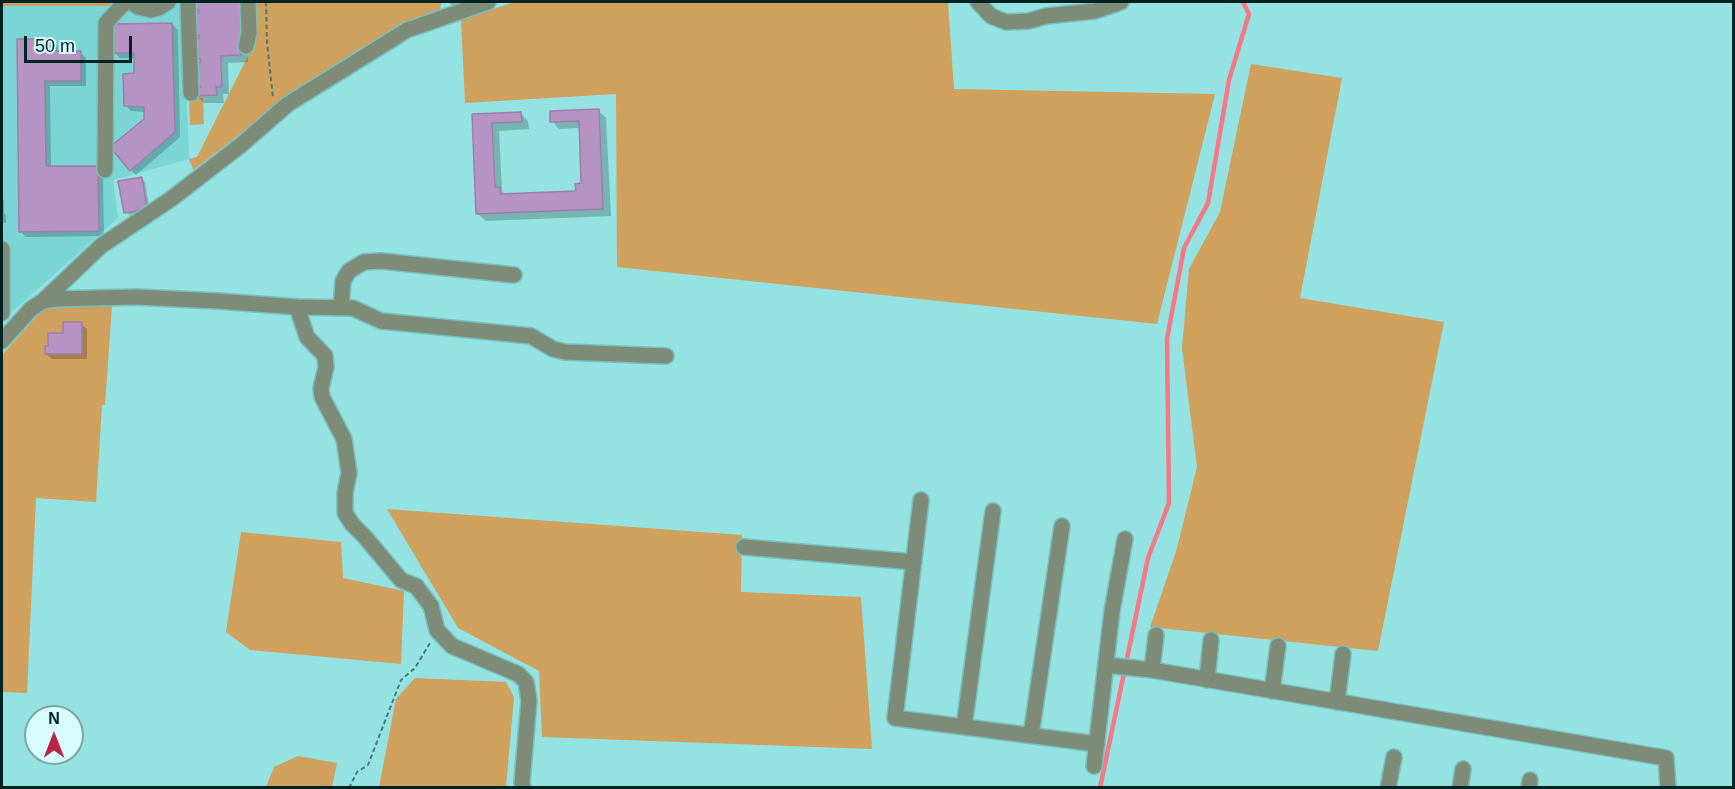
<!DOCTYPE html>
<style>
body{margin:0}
#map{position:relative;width:1735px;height:789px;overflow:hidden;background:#94e2e2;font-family:Helvetica,sans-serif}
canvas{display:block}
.frame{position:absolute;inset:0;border:3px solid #022;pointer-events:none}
.north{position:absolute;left:24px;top:705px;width:60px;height:60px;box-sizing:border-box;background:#d6fcfb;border:2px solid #80a5a4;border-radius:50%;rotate:0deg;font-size:16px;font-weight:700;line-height:24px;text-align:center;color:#022}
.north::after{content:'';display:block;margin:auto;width:21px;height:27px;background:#b72543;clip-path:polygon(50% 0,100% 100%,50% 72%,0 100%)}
.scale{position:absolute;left:24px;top:36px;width:108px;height:27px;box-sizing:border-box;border:3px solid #022;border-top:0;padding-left:8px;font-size:18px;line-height:21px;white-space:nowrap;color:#022;-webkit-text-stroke:4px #d6fcfb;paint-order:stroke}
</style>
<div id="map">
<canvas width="1735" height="789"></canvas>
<div class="frame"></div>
<div class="north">N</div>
<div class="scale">50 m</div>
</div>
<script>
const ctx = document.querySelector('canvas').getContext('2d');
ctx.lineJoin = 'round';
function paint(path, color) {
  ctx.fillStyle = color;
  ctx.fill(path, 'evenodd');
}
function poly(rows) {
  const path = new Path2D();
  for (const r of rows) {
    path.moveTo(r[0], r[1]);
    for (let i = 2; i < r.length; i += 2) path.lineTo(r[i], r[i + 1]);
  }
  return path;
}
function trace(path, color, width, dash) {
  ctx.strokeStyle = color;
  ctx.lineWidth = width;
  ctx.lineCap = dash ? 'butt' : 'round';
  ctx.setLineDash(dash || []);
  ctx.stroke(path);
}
paint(poly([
 [2,2,183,2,189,159,113,180,118,218,4,319]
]), '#7cd5d5');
paint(poly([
 [2,2,110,2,110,6,2,6],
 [252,2,441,2,440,14,393,31,306,84,193,170,189,159,197,157,254,44],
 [515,2,948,2,954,89,1215,94,1157,324,617,267,616,94,465,103,461,19],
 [1251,64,1342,78,1300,298,1444,322,1378,651,1150,627,1176,552,1197,467,1182,348,1189,269,1220,212],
 [189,98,203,98,204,124,190,125],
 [112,306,105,405,102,405,96,502,36,498,27,693,2,692,2,355,44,308],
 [387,509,742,535,741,592,861,597,872,749,542,737,539,671,458,628],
 [241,532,341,542,343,578,404,591,401,664,250,650,226,632],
 [415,678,506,682,514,697,506,787,379,787,396,699],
 [298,756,337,763,332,787,266,787,274,767]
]), '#cfa15c');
paint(poly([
 [193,2,249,2,248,62,228,63,229,94,223,94,224,103,204,103,196,95,205,88,203,63,198,59,202,39,198,35,200,14,195,10],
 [449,2,486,2,454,7],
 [172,24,178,30,180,137,136,175,131,170,146,120,145,112,131,111,126,106,136,75,136,58,120,58,114,52],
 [19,41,53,41,58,46,58,53,80,52,86,58,86,86,50,86,51,168,98,167,103,173,104,236,26,237,20,231],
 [598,110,606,118,611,216,486,221,478,214,474,115,520,113,528,121,529,129,499,131,502,191,506,195,577,192,583,185,580,128,559,129,552,121],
 [141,179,145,182,150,212,129,215,125,212],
 [2,197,4,200,4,213,6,216,6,223,3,223,5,321,2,321],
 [81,324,87,329,87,359,52,359,46,354,65,335]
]), '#0003');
trace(poly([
 [1100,788,1148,558,1169,503,1167,339,1184,248,1208,203,1229,80,1249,14,1243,2]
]), '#f47985', 4.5);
const building = poly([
 [191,2,243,2,244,39,241,39,241,55,221,56,222,87,216,87,217,95,195,96,194,87,201,87,198,85,193,62,201,62,200,59,197,59,192,38,199,38,199,35,196,35,192,13,199,13,199,10,194,10,191,2],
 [172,23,175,132,130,171,110,147,144,119,144,107,124,106,123,74,134,73,134,53,113,53,112,24,172,23],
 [17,39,53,39,53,51,81,51,81,81,45,81,46,166,98,166,99,231,19,232,17,39],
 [599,109,603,209,476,214,472,114,521,112,522,122,492,123,495,187,500,187,500,194,576,191,575,184,581,183,579,121,550,122,550,111,599,109],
 [142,177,147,209,124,213,118,181,142,177],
 [63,322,82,322,82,354,45,354,45,346,48,346,48,333,63,333,63,322]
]);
paint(building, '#b594c3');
trace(building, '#9e7dac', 1.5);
const minor = poly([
 [131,2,138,7,151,10,159,8,168,2],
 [188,2,191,93],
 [978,2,991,16,1006,22,1029,21,1046,16,1095,11,1121,2],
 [246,46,249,33,248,2],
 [105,170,106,23,125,2],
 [2,249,2,313],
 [43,301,101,246,171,199,241,145,288,104,407,30,488,2],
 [297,307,353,308,381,321,531,336,553,349,565,352,666,356],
 [341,308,343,281,349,271,364,262,381,261,514,275],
 [2,341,31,309,43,301,56,299,136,297,218,301,297,307,307,337,325,356,326,367,321,388,322,397,344,439,349,473,345,493,345,513,352,524,365,537,401,580,416,586,431,606,437,630,452,646,518,674,526,682,529,701,522,782,523,788],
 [921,500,895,718,1097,744],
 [744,547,914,562],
 [1106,665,1152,670,1666,758,1668,788],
 [1152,670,1156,635],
 [1207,680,1211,640],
 [1272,691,1278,646],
 [1337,702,1343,654],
 [964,727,993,511],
 [1031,735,1062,526],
 [1094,766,1112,611,1125,539],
 [1388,788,1394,757],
 [1460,788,1463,769],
 [1529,788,1530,780]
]);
trace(minor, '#79bfbf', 18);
trace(poly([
 [266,2,267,42,273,98],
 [349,788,357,772,368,765,401,680,415,668,430,643]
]), '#457b7b', 2, [4.5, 3]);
trace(minor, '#7e8c77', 15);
</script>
